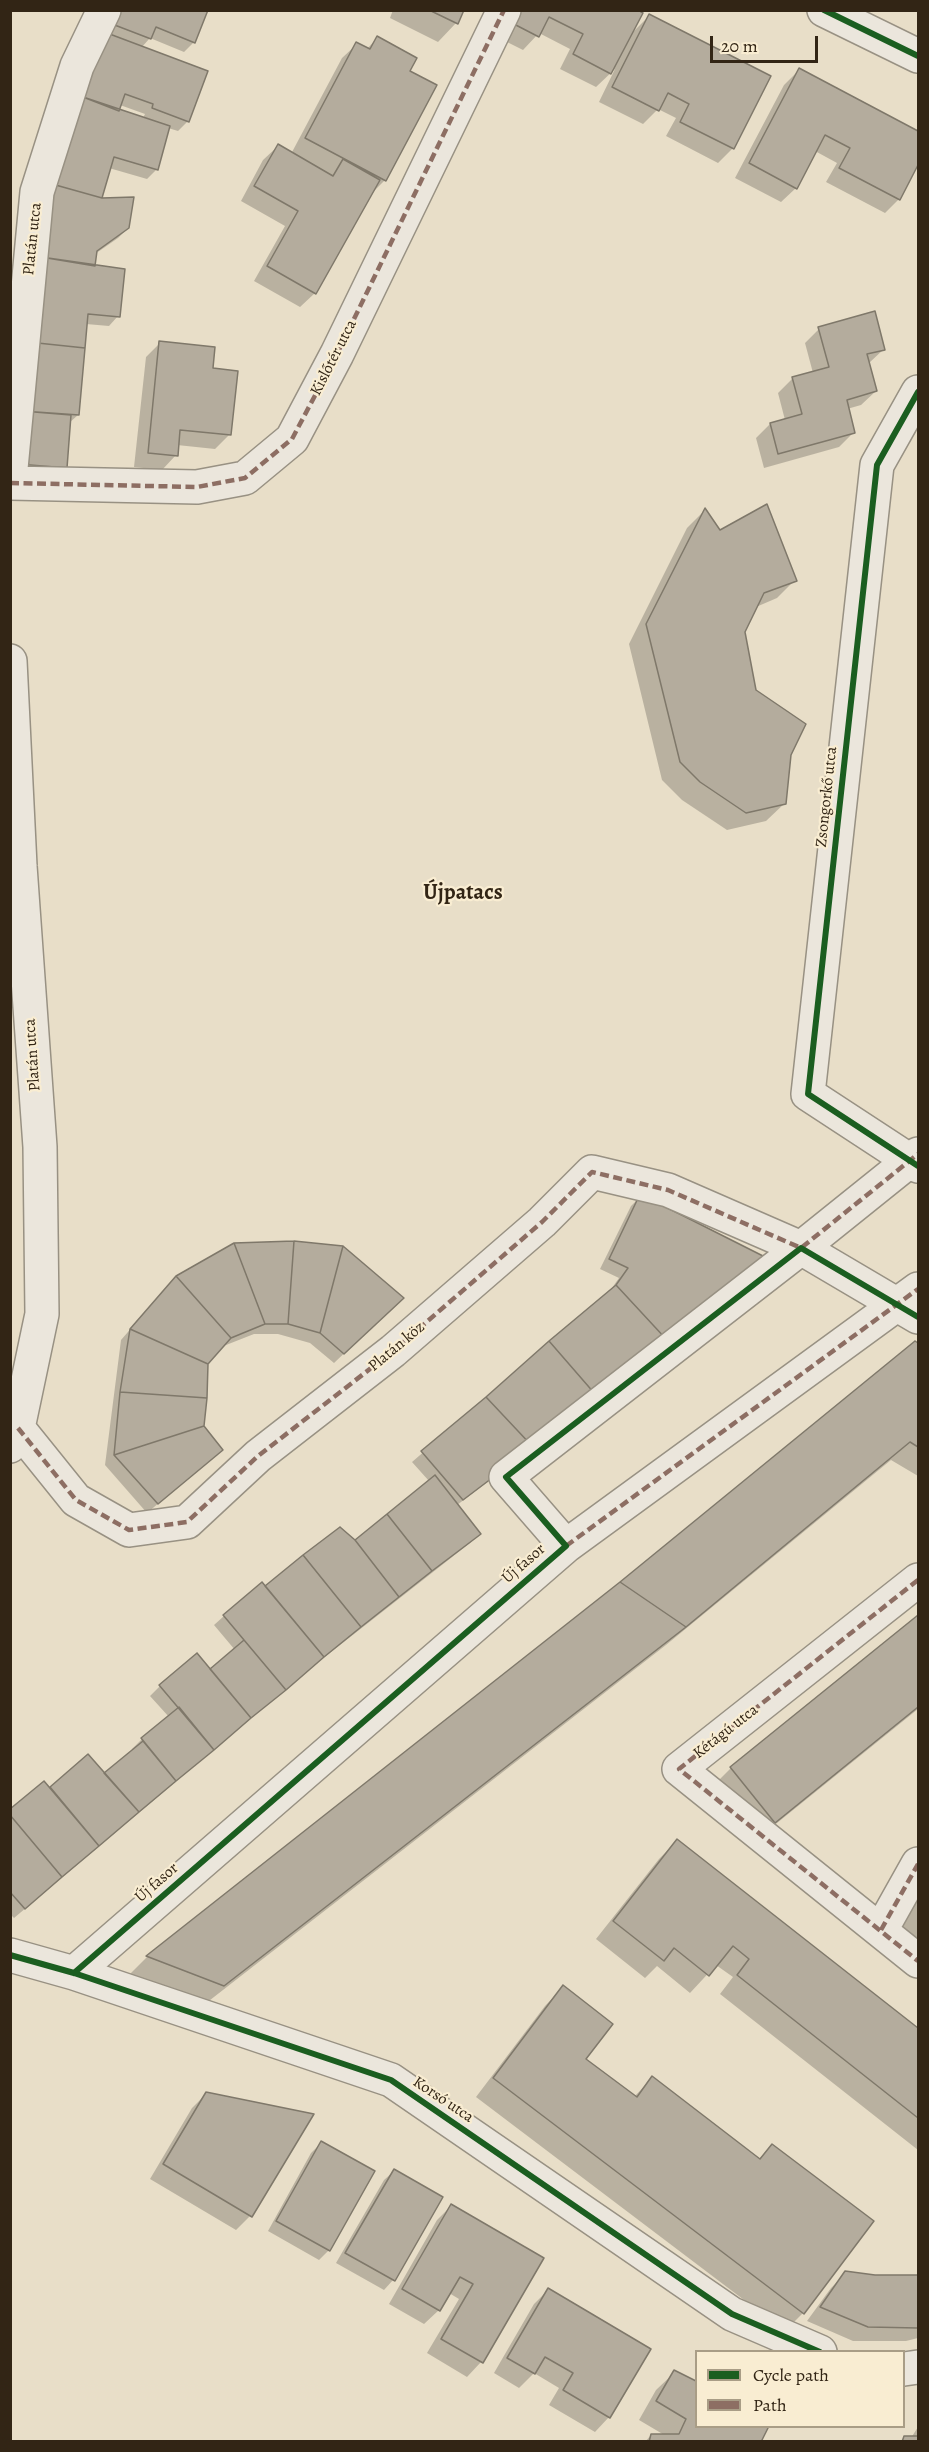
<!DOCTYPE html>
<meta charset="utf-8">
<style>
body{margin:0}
#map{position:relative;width:929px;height:2452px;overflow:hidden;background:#e8dec8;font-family:Alegreya,serif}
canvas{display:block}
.frame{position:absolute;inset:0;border:12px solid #322515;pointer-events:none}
.legend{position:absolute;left:695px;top:2350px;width:210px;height:78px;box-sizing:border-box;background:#f9edd2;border:2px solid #a99d86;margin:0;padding:8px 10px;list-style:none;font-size:18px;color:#322515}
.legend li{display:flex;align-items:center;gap:12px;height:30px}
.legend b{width:30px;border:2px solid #a99d86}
.scale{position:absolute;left:710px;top:36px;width:108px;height:27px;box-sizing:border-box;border:3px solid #322515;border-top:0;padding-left:8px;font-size:18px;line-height:21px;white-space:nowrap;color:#322515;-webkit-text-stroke:4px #f9edd2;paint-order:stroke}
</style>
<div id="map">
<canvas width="929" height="2452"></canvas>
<div class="frame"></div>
<ul class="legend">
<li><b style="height:8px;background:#1b5e20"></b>Cycle path</li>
<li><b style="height:8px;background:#8d6e63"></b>Path</li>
</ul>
<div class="scale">20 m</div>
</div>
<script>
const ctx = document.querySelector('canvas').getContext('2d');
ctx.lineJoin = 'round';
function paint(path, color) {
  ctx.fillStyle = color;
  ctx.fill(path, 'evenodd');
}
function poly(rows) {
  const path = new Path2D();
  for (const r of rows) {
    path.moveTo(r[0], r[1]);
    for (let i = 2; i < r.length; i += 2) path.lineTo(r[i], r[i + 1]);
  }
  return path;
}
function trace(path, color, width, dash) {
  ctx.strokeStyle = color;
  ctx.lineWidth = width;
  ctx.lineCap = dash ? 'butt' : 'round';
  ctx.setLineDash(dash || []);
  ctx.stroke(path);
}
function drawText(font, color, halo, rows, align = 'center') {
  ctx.font = font + ' Alegreya,serif';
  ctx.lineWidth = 4.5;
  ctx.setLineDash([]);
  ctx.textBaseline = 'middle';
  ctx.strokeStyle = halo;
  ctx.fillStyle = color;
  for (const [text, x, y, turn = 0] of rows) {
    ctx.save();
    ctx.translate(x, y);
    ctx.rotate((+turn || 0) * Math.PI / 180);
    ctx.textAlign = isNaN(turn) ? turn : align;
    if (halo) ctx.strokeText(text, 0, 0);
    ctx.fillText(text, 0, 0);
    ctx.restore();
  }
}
paint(poly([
 [113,10,207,10,194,42,184,52,150,38,141,48,188,121,178,131,168,128,157,169,147,179,109,168,100,199,128,228,118,238,95,254,93,267,118,316,109,326,86,324,78,415,69,423,66,467,56,477,10,473],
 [120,105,145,114,142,120,117,112],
 [393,10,463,10,456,23,438,42,390,18],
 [518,10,635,10,631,34,649,16,733,148,718,163,666,136,676,118,658,109,643,124,599,102,615,69,596,87,560,69,570,49,539,33,523,50,497,37],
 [377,38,408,71,435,86,385,180,370,195,315,293,300,307,254,281,285,226,241,201,263,160,278,146,291,154,342,58,357,44,367,49],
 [799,70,918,133,918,162,899,199,885,213,826,182,837,163,815,151,796,188,781,202,735,178,784,85],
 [819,329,884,349,869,363,876,391,861,405,847,409,854,432,839,447,764,468,756,438,770,424,785,420,778,393,792,379,813,373,805,343],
 [160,343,212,370,230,434,215,449,177,445,176,455,162,470,134,467,146,357],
 [705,510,719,532,795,580,777,598,756,607,744,632,755,691,789,754,785,803,766,821,727,830,682,800,662,780,629,644,687,528],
 [641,1196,765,1258,521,1457,457,1505,479,1534,470,1543,312,1667,14,1918,10,1914,10,1811,50,1790,88,1756,104,1775,134,1751,132,1749,142,1739,169,1717,150,1696,160,1686,196,1655,210,1671,235,1650,214,1625,224,1616,265,1588,355,1542,429,1481,412,1462,609,1292,619,1278,600,1269,631,1206],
 [166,1288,392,1308,334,1363,310,1343,278,1334,254,1334,221,1347,207,1363,203,1426,211,1459,147,1513,105,1465,121,1340],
 [915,1343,918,1345,918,1476,891,1460,666,1645,205,2004,130,1974,147,1957,621,1583],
 [918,1617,918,1709,756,1840,713,1786,731,1768],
 [677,1841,918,2030,918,2150,720,1994,733,1977,716,1965,690,1993,657,1966,645,1978,596,1939,659,1859],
 [918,1899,918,1945,899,1934],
 [563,1987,584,2059,634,2097,652,2078,759,2159,772,2146,872,2222,803,2313,785,2331,476,2097,545,2006],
 [207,2093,250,2216,236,2230,150,2179,192,2108],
 [321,2143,329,2250,319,2260,268,2231,311,2153],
 [394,2171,441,2198,393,2280,384,2290,336,2263,384,2180],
 [451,2206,542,2259,481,2362,467,2377,427,2353,459,2299,449,2293,439,2310,424,2324,389,2304,437,2220],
 [846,2273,913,2278,918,2276,918,2338,906,2341,853,2341,807,2321,831,2288],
 [548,2290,609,2417,595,2432,549,2405,559,2388,534,2373,519,2388,494,2373,534,2304],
 [675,2372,696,2382,696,2426,759,2442,645,2442,651,2435,666,2436,639,2420,656,2390],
 [918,2427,918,2442,900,2442,904,2437,911,2438]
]), '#0003');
const building = poly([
 [117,10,208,10,195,43,156,27,151,39,112,24,117,10],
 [429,10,464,10,458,24,429,10],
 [516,10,638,10,643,13,611,74,573,54,583,34,549,17,539,37,510,22,516,10],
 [649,14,771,76,734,149,680,122,689,104,668,93,659,111,612,87,649,14],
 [107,33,208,71,189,122,152,108,153,104,125,94,119,111,83,97,107,33],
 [377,36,417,58,410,71,437,85,386,181,305,138,356,42,370,49,377,36],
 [799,68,918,131,918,165,900,200,839,168,850,148,825,135,797,189,749,163,799,68],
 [83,97,170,126,158,170,114,157,102,198,52,184,83,97],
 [278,144,333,176,343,159,380,180,316,294,267,266,298,211,254,186,278,144],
 [52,184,102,198,134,197,129,228,97,251,95,266,41,257,52,184],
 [41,257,125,269,120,317,88,314,85,348,28,342,41,257],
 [875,311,885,350,867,354,877,391,847,400,855,433,778,454,770,423,802,414,792,377,829,367,818,327,875,311],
 [159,341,215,347,213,368,238,371,231,435,180,430,178,456,148,453,159,341],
 [28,342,85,348,79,415,22,411,28,342],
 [22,411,71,415,67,468,18,464,22,411],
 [767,504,797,581,764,593,745,632,756,690,806,724,791,755,786,804,746,813,700,782,680,762,646,624,705,508,720,530,767,504],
 [640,1194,767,1258,666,1339,616,1285,628,1268,609,1259,640,1194],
 [294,1241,288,1324,265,1324,234,1243,294,1241],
 [294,1241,343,1246,320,1333,288,1324,294,1241],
 [234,1243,265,1324,231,1338,176,1276,234,1243],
 [343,1246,404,1298,344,1354,320,1333,343,1246],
 [176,1276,231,1338,208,1364,130,1329,176,1276],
 [616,1285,666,1339,595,1394,549,1341,616,1285],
 [130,1329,208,1364,207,1398,120,1392,130,1329],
 [549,1341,595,1394,533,1447,486,1397,549,1341],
 [915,1341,918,1343,918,1447,910,1442,686,1627,620,1582,915,1341],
 [120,1392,207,1398,204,1426,114,1455,120,1392],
 [486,1397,533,1447,463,1500,421,1451,486,1397],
 [204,1426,223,1450,158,1504,114,1455,204,1426],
 [435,1475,481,1534,432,1571,387,1514,435,1475],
 [387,1514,432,1571,399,1597,355,1540,387,1514],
 [340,1527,355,1540,399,1597,361,1627,303,1555,340,1527],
 [303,1555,361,1627,324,1657,265,1586,303,1555],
 [262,1582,324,1657,286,1690,223,1615,262,1582],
 [620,1582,686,1627,224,1986,146,1956,620,1582],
 [918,1615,918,1707,775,1823,730,1767,918,1615],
 [244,1640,286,1690,251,1718,210,1669,244,1640],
 [197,1653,251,1718,214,1750,159,1685,197,1653],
 [179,1707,214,1750,176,1781,141,1738,179,1707],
 [143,1741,176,1781,139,1812,104,1773,143,1741],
 [88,1754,139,1812,99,1846,50,1787,88,1754],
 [44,1781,99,1846,62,1877,10,1815,10,1809,44,1781],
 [10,1815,62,1877,25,1909,10,1892,10,1815],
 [677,1839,918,2028,918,2118,737,1975,749,1959,733,1946,709,1976,674,1948,664,1961,613,1921,677,1839],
 [563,1985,613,2024,586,2059,637,2097,652,2076,760,2159,772,2144,874,2221,804,2314,493,2078,563,1985],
 [206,2092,314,2114,252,2217,163,2164,206,2092],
 [321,2141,375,2171,330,2251,276,2221,321,2141],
 [394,2169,443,2197,395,2281,345,2253,394,2169],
 [451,2204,544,2258,483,2363,441,2339,473,2284,460,2277,440,2311,402,2289,451,2204],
 [845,2271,875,2275,918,2275,918,2328,868,2327,820,2307,845,2271],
 [548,2288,651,2349,610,2418,563,2390,573,2373,545,2357,535,2374,507,2358,548,2288],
 [674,2370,696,2381,696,2426,769,2426,761,2442,649,2442,651,2434,679,2434,686,2419,656,2401,674,2370],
 [904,2436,918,2436,918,2442,902,2442,904,2436]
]);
paint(building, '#b4ac9d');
trace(building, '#7f786a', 1.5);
const minor = poly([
 [824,10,918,56],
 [918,392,877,465,808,1094,918,1166],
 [10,479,37,192,77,66,104,10],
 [10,483,197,487,245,478,292,439,337,354,504,10],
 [10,661,20,866,40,1147,42,1314,18,1428,10,1446],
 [18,1428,76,1500,129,1530,187,1522,258,1456,393,1351,542,1222,592,1172,668,1190,801,1248,918,1154],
 [566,1546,918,1289],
 [918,1580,679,1769,918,1961],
 [881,1930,918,1864],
 [10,1955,74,1973,391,2080,732,2314,820,2352],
 [74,1973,566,1546,506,1477,801,1248,918,1317],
 [904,2369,918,2367]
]);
trace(minor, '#989183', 36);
trace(minor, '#ebe6dc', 33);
trace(poly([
 [10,483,197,487,245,478,292,439,337,354,504,10],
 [18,1428,76,1500,129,1530,187,1522,258,1456,393,1351,542,1222,592,1172,668,1190,801,1248,918,1154],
 [566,1546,918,1289],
 [918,1580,679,1769,918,1961],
 [881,1930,918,1864]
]), '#8d6e63', 4.5, [9, 4.5]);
trace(poly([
 [824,10,918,56],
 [918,392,877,465,808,1094,918,1166],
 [10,1955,74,1973,391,2080,732,2314,820,2352],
 [74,1973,566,1546,506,1477,801,1248,918,1317]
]), '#1b5e20', 6);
drawText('16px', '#322515', '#f9edd2', [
 ["Platán utca",33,239,-84],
 ["Kislőtér utca",334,358,-63],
 ["Zsongorkő utca",827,797,-84],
 ["Platán utca",33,1055,-94],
 ["Platán köz",397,1347,-40],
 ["Új fasor",524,1564,-41],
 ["Kétágú utca",726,1732,-38],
 ["Új fasor",157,1883,-41],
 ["Korsó utca",443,2100,34]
]);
drawText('bold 22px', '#322515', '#f9edd2', [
 ["Újpatacs",463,894]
]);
</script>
